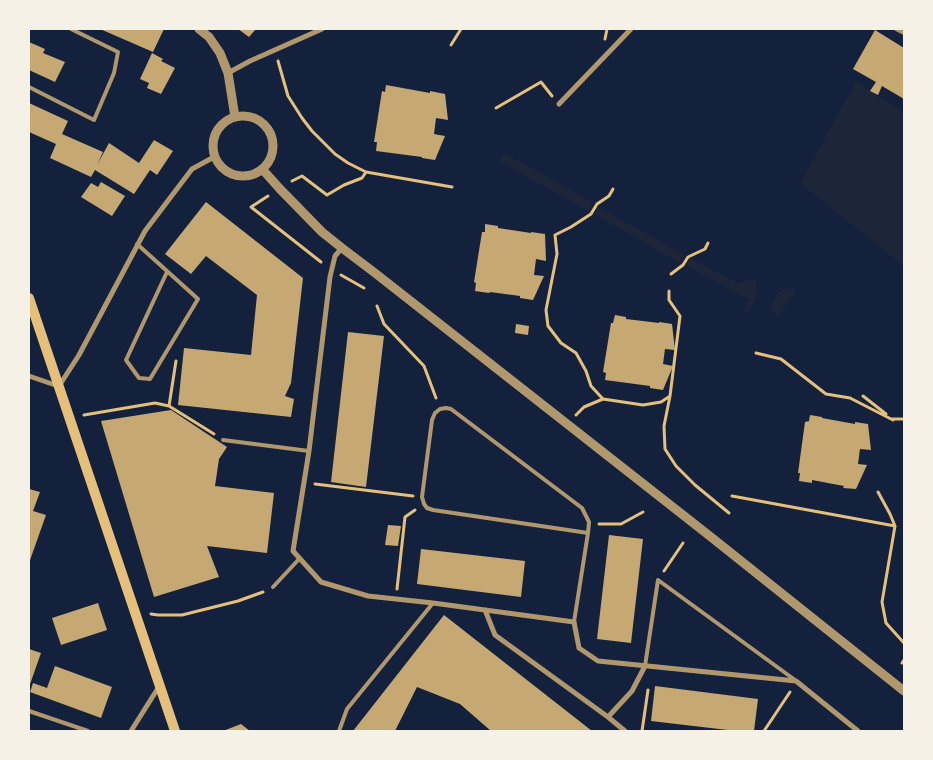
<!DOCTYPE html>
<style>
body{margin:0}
#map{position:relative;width:933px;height:760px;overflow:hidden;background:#14213d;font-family:"Times New Roman",serif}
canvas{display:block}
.frame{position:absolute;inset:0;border:30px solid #f6f1e7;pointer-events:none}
</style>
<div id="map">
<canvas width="933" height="760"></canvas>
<div class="frame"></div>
</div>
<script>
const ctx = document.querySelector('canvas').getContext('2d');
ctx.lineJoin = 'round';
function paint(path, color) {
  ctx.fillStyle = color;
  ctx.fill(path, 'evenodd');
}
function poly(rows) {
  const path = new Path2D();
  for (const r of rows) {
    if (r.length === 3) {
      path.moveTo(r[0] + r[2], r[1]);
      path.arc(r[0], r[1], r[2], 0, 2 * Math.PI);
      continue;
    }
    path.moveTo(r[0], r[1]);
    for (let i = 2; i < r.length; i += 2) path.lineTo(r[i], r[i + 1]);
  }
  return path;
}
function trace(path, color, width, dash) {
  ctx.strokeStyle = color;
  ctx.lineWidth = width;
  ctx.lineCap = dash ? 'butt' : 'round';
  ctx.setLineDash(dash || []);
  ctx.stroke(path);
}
paint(poly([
 [856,82,904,113,904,266,800,183],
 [504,153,593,202,588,211,499,161],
 [599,207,684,255,680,263,595,214],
 [690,258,738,283,754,278,758,288,753,306,747,312,741,313,749,300,687,266],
 [791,288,796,291,778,317,773,313,772,304,778,293,783,290]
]), '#1d2539');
paint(poly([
 [100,29,164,29,153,52],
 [238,29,256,29,249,37],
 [875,30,904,48,904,99,882,86,878,95,870,91,876,82,853,69],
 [29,42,45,49,43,53,65,62,55,82,29,70],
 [152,53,163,59,161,61,175,68,161,94,147,88,149,83,140,79],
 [386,85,430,93,430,91,445,94,448,120,436,118,434,134,445,136,435,160,422,158,422,157,376,151,377,142,374,142,382,91,385,92],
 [29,103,68,121,62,134,103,152,97,165,109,143,139,163,154,140,173,151,157,175,150,170,134,194,95,170,91,177,50,158,56,144,29,132],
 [101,182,125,196,112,216,81,197,91,183,98,187],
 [206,202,303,278,291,383,285,396,294,399,291,417,178,405,184,348,251,355,257,295,206,256,191,274,165,254],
 [485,224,498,226,498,228,531,233,531,232,545,234,546,261,536,259,534,275,544,276,533,300,520,298,520,296,490,292,489,293,475,291,476,283,474,282,482,232,485,232],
 [615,315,626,317,626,319,659,323,659,322,672,324,675,350,665,349,663,364,673,366,663,390,650,388,650,386,605,380,606,373,603,372,611,323,613,323],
 [516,324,529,326,528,335,515,333],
 [348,332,384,336,366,487,331,482],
 [171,410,227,447,219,459,215,486,274,493,267,553,207,546,219,577,154,597,101,421],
 [810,415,822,417,822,418,855,424,855,422,868,424,871,450,860,449,858,464,867,465,856,489,843,488,844,486,812,480,812,483,799,481,800,473,798,473,805,422,809,421],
 [29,489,40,492,33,511,46,515,29,563],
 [388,525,401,526,398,546,385,545],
 [609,535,643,539,631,643,597,639],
 [421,549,525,561,521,597,417,584],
 [98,603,107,630,61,645,52,618],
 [444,615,592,731,491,731,460,704,417,687,395,731,353,731],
 [29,649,41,653,29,687],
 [55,666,112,687,101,718,30,692,33,683,47,688],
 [655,686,758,699,754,731,736,731,651,721],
 [241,724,250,731,223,731]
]), '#c6a872');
trace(poly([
 [605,39,607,29],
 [451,45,461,29],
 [278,61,288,96,302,118,312,131,335,154,348,163,366,172],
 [496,108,541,82,552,96],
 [292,181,302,176,327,195,344,185,362,178,366,172,452,187],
 [613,189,609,196,597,204,591,214,571,227,555,235,557,254,546,310,548,326,561,343,576,353,586,371,591,386,603,399,643,405,661,402,670,396],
 [268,196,251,207,321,262],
 [671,274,683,265,688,257,705,249,708,243],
 [341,275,364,288],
 [669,291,669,300,680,316,670,396,664,426,665,449,676,466,695,485,729,513],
 [377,306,384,324,424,366,436,398],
 [756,353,781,359,826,394,850,398,893,420],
 [176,361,169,406,214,434],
 [863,396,886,414],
 [84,415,155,403,169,406],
 [576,415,584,407,603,399],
 [892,419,904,419],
 [315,484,413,496],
 [878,492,890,514,895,526,882,602,886,623,904,643],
 [732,496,895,526],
 [599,524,621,524,643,512],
 [664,571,683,543],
 [397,589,405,517,415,510],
 [151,614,158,615,182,615,238,601,263,592],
 [902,663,904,660],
 [642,731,648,690],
 [764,731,790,692]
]), '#e5c07b', 3);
trace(poly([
 [896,29,904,33],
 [29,87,94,120,114,73,118,52,71,29],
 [137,244,198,299,150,379,139,378,126,360,167,272],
 [446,408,451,409,582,508,589,522,588,533,433,510,427,508,424,504,422,497,432,420,435,413,440,409,446,408],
 [223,440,309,451],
 [273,587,300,558],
 [574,622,588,533],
 [645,666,658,580,795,680],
 [29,711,88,731],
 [339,731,347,709,433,603]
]), '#b1986c', 4);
trace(poly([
 [29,376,58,386]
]), '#b1986c', 4.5);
trace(poly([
 [228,73,250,61,322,29],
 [559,104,631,29],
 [342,248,335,256,330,277,309,451,293,551,321,582,368,596,433,603,574,622,579,648,598,661,796,681,858,731],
 [59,386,79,355,145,231,192,169,214,157],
 [485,610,495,635,608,717],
 [131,731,160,685],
 [625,731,608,717,632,691,645,666]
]), '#b1986c', 5);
trace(poly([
 [199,29,209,37,220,53,228,73,235,117],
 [243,146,30],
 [263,170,280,189,322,232,342,248,375,273,711,537,904,691]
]), '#b1986c', 9);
trace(poly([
 [29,298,175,731]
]), '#e5c07b', 10);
</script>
